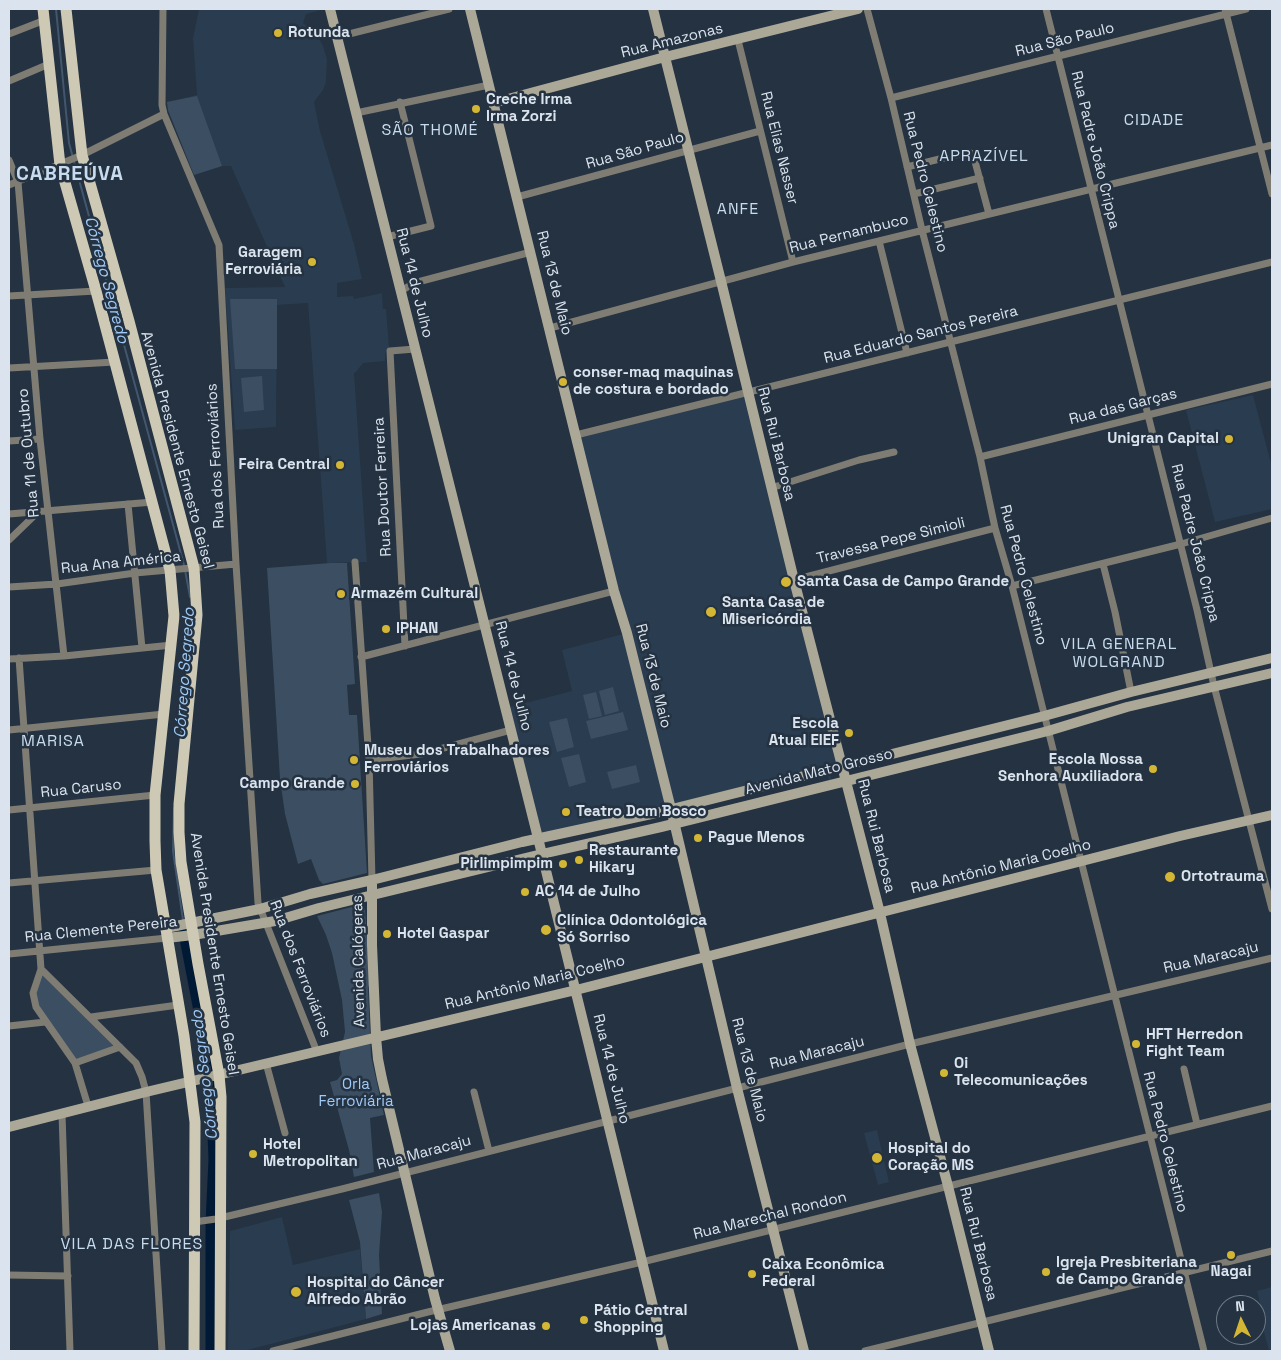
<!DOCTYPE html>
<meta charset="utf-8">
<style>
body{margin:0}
#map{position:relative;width:1281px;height:1360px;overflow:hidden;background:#243241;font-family:"Space Grotesk",sans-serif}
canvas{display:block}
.frame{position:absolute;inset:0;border:10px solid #dbe4ee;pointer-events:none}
.north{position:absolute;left:1216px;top:1295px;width:50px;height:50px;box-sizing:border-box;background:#243241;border:1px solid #6d7986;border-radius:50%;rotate:356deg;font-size:14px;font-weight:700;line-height:20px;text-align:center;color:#dbe4ee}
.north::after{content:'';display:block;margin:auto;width:18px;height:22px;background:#d4b635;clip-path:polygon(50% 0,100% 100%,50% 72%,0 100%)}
</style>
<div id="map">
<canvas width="1281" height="1360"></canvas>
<div class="frame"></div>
<div class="north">N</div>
</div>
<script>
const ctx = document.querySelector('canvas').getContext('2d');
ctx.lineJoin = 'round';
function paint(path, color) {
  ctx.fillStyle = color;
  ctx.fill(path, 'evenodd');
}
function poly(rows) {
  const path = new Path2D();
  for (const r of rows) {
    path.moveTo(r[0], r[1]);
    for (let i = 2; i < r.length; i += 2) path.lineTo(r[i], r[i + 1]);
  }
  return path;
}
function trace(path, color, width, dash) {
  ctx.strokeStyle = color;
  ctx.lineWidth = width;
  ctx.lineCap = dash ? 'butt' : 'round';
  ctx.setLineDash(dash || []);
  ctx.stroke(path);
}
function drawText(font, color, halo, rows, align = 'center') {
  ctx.font = font + ' "Space Grotesk",sans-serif';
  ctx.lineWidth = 5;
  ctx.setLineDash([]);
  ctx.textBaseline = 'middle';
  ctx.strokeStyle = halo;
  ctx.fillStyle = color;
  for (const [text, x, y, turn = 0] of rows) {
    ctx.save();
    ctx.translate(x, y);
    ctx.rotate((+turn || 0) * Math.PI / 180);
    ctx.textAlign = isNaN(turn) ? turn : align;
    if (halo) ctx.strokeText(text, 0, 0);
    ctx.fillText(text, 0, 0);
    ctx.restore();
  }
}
paint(poly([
 [199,9,320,9,321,10,306,14,303,23,313,31,320,40,323,46,327,59,326,82,323,90,314,102,320,131,354,244,362,279,337,283,337,297,353,296,354,299,382,293,383,309,386,309,389,347,385,353,385,361,363,363,356,372,354,373,367,562,327,563,308,303,277,305,276,427,235,430,225,288,285,287,231,166,222,166,194,175,168,110,167,102,197,95,193,38],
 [748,392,843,766,830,770,831,788,827,771,538,838,506,708,572,691,562,650,627,633,576,435],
 [1253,395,1272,467,1272,509,1215,522,1186,410],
 [877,1130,889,1182,878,1185,864,1133],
 [282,1217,293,1265,360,1249,366,1319,244,1351,228,1351,230,1231],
 [1272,1287,1272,1351,1269,1351,1262,1325,1265,1324,1257,1291]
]), '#2a3c50');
paint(poly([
 [197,96,222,166,194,175,168,110,167,102],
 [230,299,277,299,277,369,235,369],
 [262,376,264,410,244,412,241,378],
 [330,563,347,563,355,684,347,685,349,715,357,715,367,873,323,884,319,880,311,859,298,864,285,814,280,779,267,568],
 [613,687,619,711,605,715,599,691],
 [596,692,602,716,589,719,583,695],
 [623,712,628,730,591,739,586,721],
 [567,718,574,747,557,752,549,722],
 [579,754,586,782,569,787,561,758],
 [636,765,640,782,612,789,607,772],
 [359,905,365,908,370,985,368,987,371,1056,384,1115,370,1118,374,1172,354,1177,349,1150,330,1082,337,1080,342,1074,339,1058,345,1032,342,1000,332,953,326,935,317,916],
 [41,969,120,1047,75,1063,45,1022,33,993],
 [379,1193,382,1212,379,1255,382,1314,366,1319,360,1242,349,1200]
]), '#3b4e62');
trace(poly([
 [56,9,69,143,184,565],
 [185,570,190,597],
 [174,808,173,851,183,920]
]), '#42576d', 2);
trace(poly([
 [184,933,205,1042,212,1104,214,1160,211,1222,211,1351]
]), '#001a36', 11);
trace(poly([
 [163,9,162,105,164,114,219,245,236,564,258,903,317,1052],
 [867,9,891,98,922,230,980,457,995,528,1012,586,1204,1351],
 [1046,9,1197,610,1214,686,1272,909],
 [1225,9,1272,194],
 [9,34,45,20],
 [337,37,449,9],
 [738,40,793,262],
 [9,81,49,64],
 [891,98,1246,9],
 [356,113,489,85],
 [9,160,18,182,40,439,64,656],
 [907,167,968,152,973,154,989,214],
 [9,185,82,155,164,114],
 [914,194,980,178],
 [517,197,760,131],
 [387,237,431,226,400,102],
 [879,241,907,353],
 [401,291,414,283,531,252],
 [9,296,96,291],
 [550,328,793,262,1272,145],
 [9,368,115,362],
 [576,435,1272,262],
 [9,441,40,439],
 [980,457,1272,384],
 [771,488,859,460,894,452],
 [128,504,142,648],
 [9,514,153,502],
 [9,540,38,512],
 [355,562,369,760,372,880],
 [1103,564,1115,612,1131,692],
 [794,580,995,528],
 [1012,586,1181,544,1272,518],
 [9,587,57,584,135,573,236,564],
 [405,646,390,351,415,349],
 [361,657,614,591],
 [19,658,41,969,136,1063,142,1077,146,1092,162,1351],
 [9,659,64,656,172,645],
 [9,730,164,714],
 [369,760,421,754,511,730],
 [9,810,155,795],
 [9,883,156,870],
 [9,954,167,938],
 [41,969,33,993,36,1007,75,1063,88,1106],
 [91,1017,178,1005],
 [9,1026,45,1022],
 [75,1063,120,1047],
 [266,1063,285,1133],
 [1184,1069,1197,1124],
 [474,1092,489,1151],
 [62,1114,70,1351],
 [194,1222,216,1219,342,1189,910,1044,1272,958],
 [9,1275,68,1276],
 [273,1351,428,1312,642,1262,1272,1106],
 [865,1351,1272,1251]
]), '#7f7d73', 7);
trace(poly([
 [330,9,538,838,664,1351],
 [470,9,614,591,627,633,671,809,737,1088,804,1351],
 [653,9,721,281,794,580,880,913,910,1044,948,1186,989,1351],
 [493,103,665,57,858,9],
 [372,880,372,945,376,1037,378,1059,382,1079,435,1299,450,1351],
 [166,928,260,909,310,894,372,880,522,842,656,813,1044,716,1131,692,1272,658],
 [167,938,193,935,275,921,319,908,542,854,661,827,1048,731,1127,707,1272,673],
 [9,1127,146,1092,576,990,1180,836,1272,815]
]), '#aca898', 10);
trace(poly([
 [43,9,60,165,96,291,170,570,174,616,155,795,155,841,156,870,184,1036,195,1122,194,1351],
 [66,9,82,155,129,321,194,568,197,615,179,804,179,832,181,862,198,964,219,1075,221,1097,220,1351]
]), '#cec9b5', 11);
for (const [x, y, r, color] of [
 [278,33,5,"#d4b635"],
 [476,109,5,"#d4b635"],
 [312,262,5,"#d4b635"],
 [563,382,5,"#d4b635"],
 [1229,439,5,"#d4b635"],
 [340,465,5,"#d4b635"],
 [786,582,6,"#d4b635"],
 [341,594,5,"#d4b635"],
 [711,612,6,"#d4b635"],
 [386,629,5,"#d4b635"],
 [849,733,5,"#d4b635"],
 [354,760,5,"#d4b635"],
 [1153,769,5,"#d4b635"],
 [355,784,5,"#d4b635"],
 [566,812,5,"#d4b635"],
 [698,838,5,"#d4b635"],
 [579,860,5,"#d4b635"],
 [563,864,5,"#d4b635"],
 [1170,877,6,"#d4b635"],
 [525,892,5,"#d4b635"],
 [546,930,6,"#d4b635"],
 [387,934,5,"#d4b635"],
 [1136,1044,5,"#d4b635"],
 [944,1073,5,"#d4b635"],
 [253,1154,5,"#d4b635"],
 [877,1158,6,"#d4b635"],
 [1231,1255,5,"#d4b635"],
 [1046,1272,5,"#d4b635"],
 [752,1274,5,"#d4b635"],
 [296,1292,6,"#d4b635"],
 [584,1320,5,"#d4b635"],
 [546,1326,5,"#d4b635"]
]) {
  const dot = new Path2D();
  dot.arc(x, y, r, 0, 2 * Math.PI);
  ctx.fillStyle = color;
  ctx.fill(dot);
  trace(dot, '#243241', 2);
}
drawText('bold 15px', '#dbe4ee', '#243241', [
 ["Rotunda",288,33],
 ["Creche Irma",486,100],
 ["Irma Zorzi",486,117],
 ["Garagem",302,253,"right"],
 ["Ferroviária",302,270,"right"],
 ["conser-maq maquinas",573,373],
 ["de costura e bordado",573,390],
 ["Unigran Capital",1219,439,"right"],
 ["Feira Central",330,465,"right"],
 ["Santa Casa de Campo Grande",797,582],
 ["Armazém Cultural",351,594],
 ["Santa Casa de",722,603],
 ["Misericórdia",722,620],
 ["IPHAN",396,629],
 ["Escola",839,724,"right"],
 ["Atual EIEF",839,741,"right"],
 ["Museu dos Trabalhadores",364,751],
 ["Ferroviários",364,768],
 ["Escola Nossa",1143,760,"right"],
 ["Senhora Auxiliadora",1143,777,"right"],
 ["Campo Grande",345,784,"right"],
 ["Teatro Dom Bosco",576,812],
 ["Pague Menos",708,838],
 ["Restaurante",589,851],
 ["Hikary",589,868],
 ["Pirlimpimpim",553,864,"right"],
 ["Ortotrauma",1181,877],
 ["AC 14 de Julho",535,892],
 ["Clínica Odontológica",557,921],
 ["Só Sorriso",557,938],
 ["Hotel Gaspar",397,934],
 ["HFT Herredon",1146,1035],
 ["Fight Team",1146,1052],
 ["Oi",954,1064],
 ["Telecomunicações",954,1081],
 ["Hotel",263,1145],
 ["Metropolitan",263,1162],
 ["Hospital do",888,1149],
 ["Coração MS",888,1166],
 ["Igreja Presbiteriana",1056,1263],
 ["de Campo Grande",1056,1280],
 ["Caixa Econômica",762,1265],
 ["Federal",762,1282],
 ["Nagai",1231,1272,"center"],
 ["Hospital do Câncer",307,1283],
 ["Alfredo Abrão",307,1300],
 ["Pátio Central",594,1311],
 ["Shopping",594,1328],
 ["Lojas Americanas",536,1326,"right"]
], 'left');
drawText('15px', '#dbe4ee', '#243241', [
 ["Rua São Paulo",1065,40,-14],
 ["Rua Amazonas",672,41,-14],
 ["Rua Elias Nasser",779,148,76],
 ["Rua Padre João Crippa",1095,150,76],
 ["Rua São Paulo",635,151,-16],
 ["Rua Pedro Celestino",925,182,76],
 ["Rua Pernambuco",849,234,-14],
 ["Rua 14 de Julho",414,283,76],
 ["Rua 13 de Maio",554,283,76],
 ["Rua Eduardo Santos Pereira",921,335,-14],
 ["Rua das Garças",1123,407,-14],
 ["Rua Rui Barbosa",776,444,76],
 ["Avenida Presidente Ernesto Geisel",177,450,75],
 ["Rua 11 de Outubro",29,453,-95],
 ["Rua dos Ferroviários",216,456,-93],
 ["Rua Doutor Ferreira",383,487,-93],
 ["Travessa Pepe Simioli",891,541,-14],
 ["Rua Padre João Crippa",1195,543,76],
 ["Rua Ana América",121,563,-6],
 ["Rua Pedro Celestino",1023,575,75],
 ["Rua 14 de Julho",513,676,76],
 ["Rua 13 de Maio",653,676,76],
 ["Avenida Mato Grosso",819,772,-14],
 ["Rua Caruso",81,789,-6],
 ["Rua Rui Barbosa",876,836,76],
 ["Rua Antônio Maria Coelho",1001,867,-14],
 ["Rua Clemente Pereira",101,930,-6],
 ["Avenida Presidente Ernesto Geisel",214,954,81],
 ["Rua Maracaju",1211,958,-13],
 ["Avenida Calógeras",359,961,-91],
 ["Rua dos Ferroviários",300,969,69],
 ["Rua Antônio Maria Coelho",535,983,-14],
 ["Rua Maracaju",817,1053,-14],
 ["Rua 14 de Julho",611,1069,76],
 ["Rua 13 de Maio",749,1070,76],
 ["Rua Pedro Celestino",1165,1142,76],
 ["Rua Maracaju",424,1153,-15],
 ["Rua Marechal Rondon",770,1216,-14],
 ["Rua Rui Barbosa",978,1244,76]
]);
drawText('15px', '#a1caf6', '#243241', [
 ["Orla",356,1085],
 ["Ferroviária",356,1102]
]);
ctx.letterSpacing = '1px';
drawText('16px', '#c9dbee', '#243241', [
 ["CIDADE",1154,121],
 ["SÃO THOMÉ",430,131],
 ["APRAZÍVEL",984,157],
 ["ANFE",738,210],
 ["VILA GENERAL",1119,645],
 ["WOLGRAND",1119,663],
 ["MARISA",53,742],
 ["VILA DAS FLORES",132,1245]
]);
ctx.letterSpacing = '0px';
drawText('italic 16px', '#a0caf6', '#243241', [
 ["Córrego Segredo",106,280,75],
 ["Córrego Segredo",185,673,-86],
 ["Córrego Segredo",205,1075,-97]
]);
ctx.letterSpacing = '1px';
drawText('bold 20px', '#c9dbee', '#243241', [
 ["CABREÚVA",70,175]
]);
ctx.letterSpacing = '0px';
</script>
